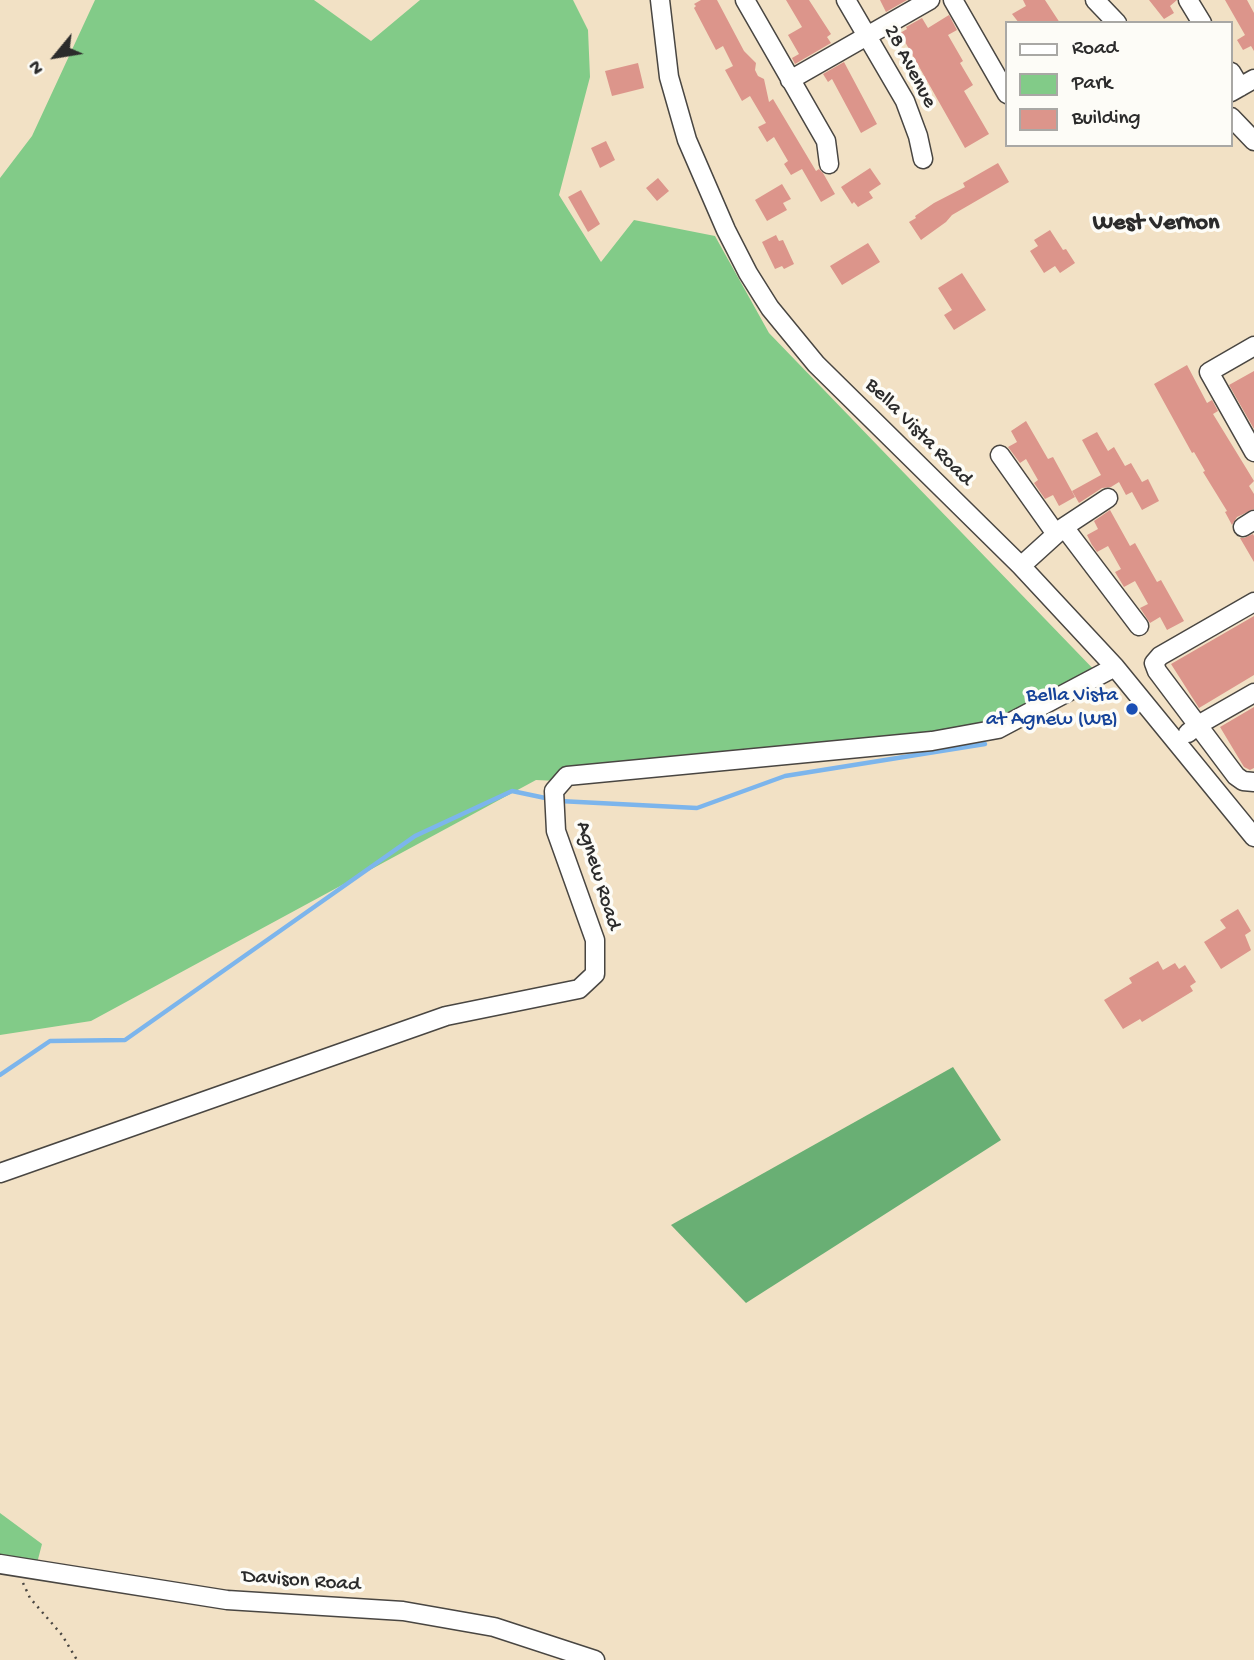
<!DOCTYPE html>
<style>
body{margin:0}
#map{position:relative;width:1254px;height:1660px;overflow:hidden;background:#f2e1c5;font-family:"Gochi Hand",sans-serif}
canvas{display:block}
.legend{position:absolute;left:1005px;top:21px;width:228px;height:126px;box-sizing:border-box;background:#fdfcf7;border:2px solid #a9a8a5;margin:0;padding:9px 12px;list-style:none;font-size:21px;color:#2b2b2b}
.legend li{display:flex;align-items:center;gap:14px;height:35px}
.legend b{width:35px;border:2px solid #a9a8a5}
.north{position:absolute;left:21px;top:21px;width:70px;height:70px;-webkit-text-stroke:5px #fdfcf7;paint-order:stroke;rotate:240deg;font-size:19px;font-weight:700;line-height:28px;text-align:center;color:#2b2b2b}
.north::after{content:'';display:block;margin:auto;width:24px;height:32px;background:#2b2b2b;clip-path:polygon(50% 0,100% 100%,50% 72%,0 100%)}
</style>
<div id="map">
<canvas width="1254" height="1660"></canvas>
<ul class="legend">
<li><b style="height:9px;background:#fff"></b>Road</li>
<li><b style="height:19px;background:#82cb88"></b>Park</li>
<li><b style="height:19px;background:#dc958b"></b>Building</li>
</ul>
<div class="north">N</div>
</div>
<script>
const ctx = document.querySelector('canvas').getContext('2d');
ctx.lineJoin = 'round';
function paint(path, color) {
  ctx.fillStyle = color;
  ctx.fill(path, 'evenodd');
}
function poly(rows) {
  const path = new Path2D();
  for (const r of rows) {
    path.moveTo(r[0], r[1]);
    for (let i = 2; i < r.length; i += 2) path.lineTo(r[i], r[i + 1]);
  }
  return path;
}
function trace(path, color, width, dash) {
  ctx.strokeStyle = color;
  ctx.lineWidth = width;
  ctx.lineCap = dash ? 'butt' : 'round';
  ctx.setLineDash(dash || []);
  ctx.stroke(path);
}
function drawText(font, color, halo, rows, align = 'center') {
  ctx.font = font + ' "Gochi Hand",sans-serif';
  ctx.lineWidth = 7;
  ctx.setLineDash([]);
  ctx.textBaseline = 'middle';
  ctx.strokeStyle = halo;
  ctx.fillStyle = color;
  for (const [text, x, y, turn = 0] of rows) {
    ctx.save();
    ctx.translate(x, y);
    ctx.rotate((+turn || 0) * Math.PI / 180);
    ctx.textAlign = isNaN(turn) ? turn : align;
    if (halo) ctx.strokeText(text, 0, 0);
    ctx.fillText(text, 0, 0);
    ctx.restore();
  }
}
paint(poly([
 [95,0,314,0,371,41,420,0,573,0,588,30,590,77,559,195,601,262,634,220,715,236,769,333,1101,677,997,724,565,775,558,781,536,780,91,1021,0,1035,0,178,32,136],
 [0,1513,42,1544,36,1567,0,1557]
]), '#82cb88');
paint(poly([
 [953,1067,1001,1140,746,1303,671,1225]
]), '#69af74');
trace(poly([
 [559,801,697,808,785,776,985,744],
 [0,1075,50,1041,125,1040,415,836,512,791,550,799]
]), '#7cb5ec', 4.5);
paint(poly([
 [701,0,717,0,744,51,756,63,755,70,758,76,764,79,769,102,773,99,816,171,819,169,823,173,835,194,821,202,802,169,791,175,784,164,788,161,774,137,767,142,758,127,766,123,750,96,742,101,725,70,733,66,723,46,716,50,694,8,696,6,694,4],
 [786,0,809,0,831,34,827,37,831,43,795,64,792,58,799,54,788,35,802,27],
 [880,0,907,0,886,12],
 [1023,0,1045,0,1060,23,1019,23,1012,14,1026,6],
 [1149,0,1177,0,1170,6,1174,13,1164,19],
 [1225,0,1247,0,1254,13,1254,51,1251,46,1243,50,1237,40,1245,35],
 [949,15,957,30,948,35,963,61,960,63,973,85,964,91,989,134,965,148,900,33,907,29,906,27,922,18,928,28],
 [844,62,877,124,861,133,832,79,828,82,823,74],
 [638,63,644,88,612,96,605,71],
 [606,141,615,160,600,168,591,148],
 [998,163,1009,182,952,215,946,222,921,240,909,222,916,218,915,216,934,203,965,187,963,183],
 [870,168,881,184,869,192,873,198,858,207,854,202,852,204,841,187],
 [658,178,669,191,657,201,646,188],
 [782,184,791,199,783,203,787,210,767,221,755,200],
 [581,190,600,224,588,232,568,197],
 [1050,230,1063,250,1066,249,1075,263,1060,273,1055,266,1044,273,1030,251,1038,246,1034,240],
 [776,235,779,241,783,240,794,264,784,269,782,266,775,269,762,242],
 [868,243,880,262,842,285,830,266],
 [962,273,986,310,954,330,944,315,952,310,938,288],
 [1187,365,1207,403,1212,400,1218,411,1213,414,1254,481,1249,486,1254,494,1254,509,1237,517,1232,525,1225,512,1227,511,1203,472,1205,471,1194,452,1192,453,1154,384],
 [1254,371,1254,429,1229,385],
 [1026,421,1048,459,1053,457,1075,497,1059,506,1053,495,1045,499,1034,483,1038,480,1026,459,1020,463,1008,447,1017,442,1011,431],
 [1097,432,1108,451,1114,447,1125,466,1131,463,1142,482,1148,479,1159,501,1142,510,1132,492,1126,495,1119,482,1111,487,1102,488,1079,503,1072,491,1101,475,1082,440],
 [1110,510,1130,546,1135,543,1157,582,1161,580,1184,621,1167,630,1160,617,1150,623,1140,608,1148,604,1135,581,1124,587,1115,572,1121,569,1108,546,1097,552,1092,545,1087,535,1098,529,1094,521],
 [1253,534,1254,536,1254,562,1240,538,1244,538],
 [1254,616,1254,675,1199,708,1171,664],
 [1254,707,1254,768,1250,770,1244,767,1220,727],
 [1238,909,1251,931,1245,935,1251,950,1221,969,1204,942,1226,928,1220,920],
 [1158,961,1163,970,1175,963,1179,969,1185,965,1196,982,1190,986,1193,991,1142,1022,1140,1019,1123,1029,1104,1000,1132,983,1129,978]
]), '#dc958b');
const minor = poly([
 [660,0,669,77,687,140,726,230,748,273,770,308,816,364,1021,566,1115,667,1254,837],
 [745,0,826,141,829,164],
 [846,0,905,101,918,136,923,159],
 [953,0,1007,94],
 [1095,0,1117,23],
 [1188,0,1202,23],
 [1231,72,1240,87],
 [790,80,930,0],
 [1231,92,1254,79],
 [1231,117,1254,141],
 [1254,346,1209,372,1254,452],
 [1000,455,1056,534],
 [1064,527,1139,626],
 [1243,527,1254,520],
 [1021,566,1064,527,1108,498],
 [1254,602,1160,656,1154,663,1157,671,1236,776,1243,781,1254,782],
 [1188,733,1198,725,1254,693],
 [0,1173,446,1016,579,989,595,974,595,940,556,831,554,791,567,776,932,741,998,729,1115,667],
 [0,1564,227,1600,403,1611,494,1627,595,1660]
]);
trace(minor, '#494642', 21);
trace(poly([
 [23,1583,30,1598,62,1635,77,1660]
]), '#494642', 2.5, [2, 5]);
trace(minor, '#fff', 18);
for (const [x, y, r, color] of [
 [1132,709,7,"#1a4fb4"]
]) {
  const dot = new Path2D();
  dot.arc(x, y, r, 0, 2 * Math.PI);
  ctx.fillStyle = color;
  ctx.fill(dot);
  trace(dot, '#fdfcf7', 2.5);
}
drawText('21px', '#2b2b2b', '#fdfcf7', [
 ["28 Avenue",909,67,62],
 ["Bella Vista Road",918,433,45],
 ["Agnew Road",597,876,73],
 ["Davison Road",301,1582,4]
]);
drawText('21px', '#164399', '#fdfcf7', [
 ["Bella Vista",1118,697],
 ["at Agnew (WB)",1118,721]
], 'right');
drawText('bold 24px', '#2b2b2b', '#fdfcf7', [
 ["West Vernon",1156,224]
]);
</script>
